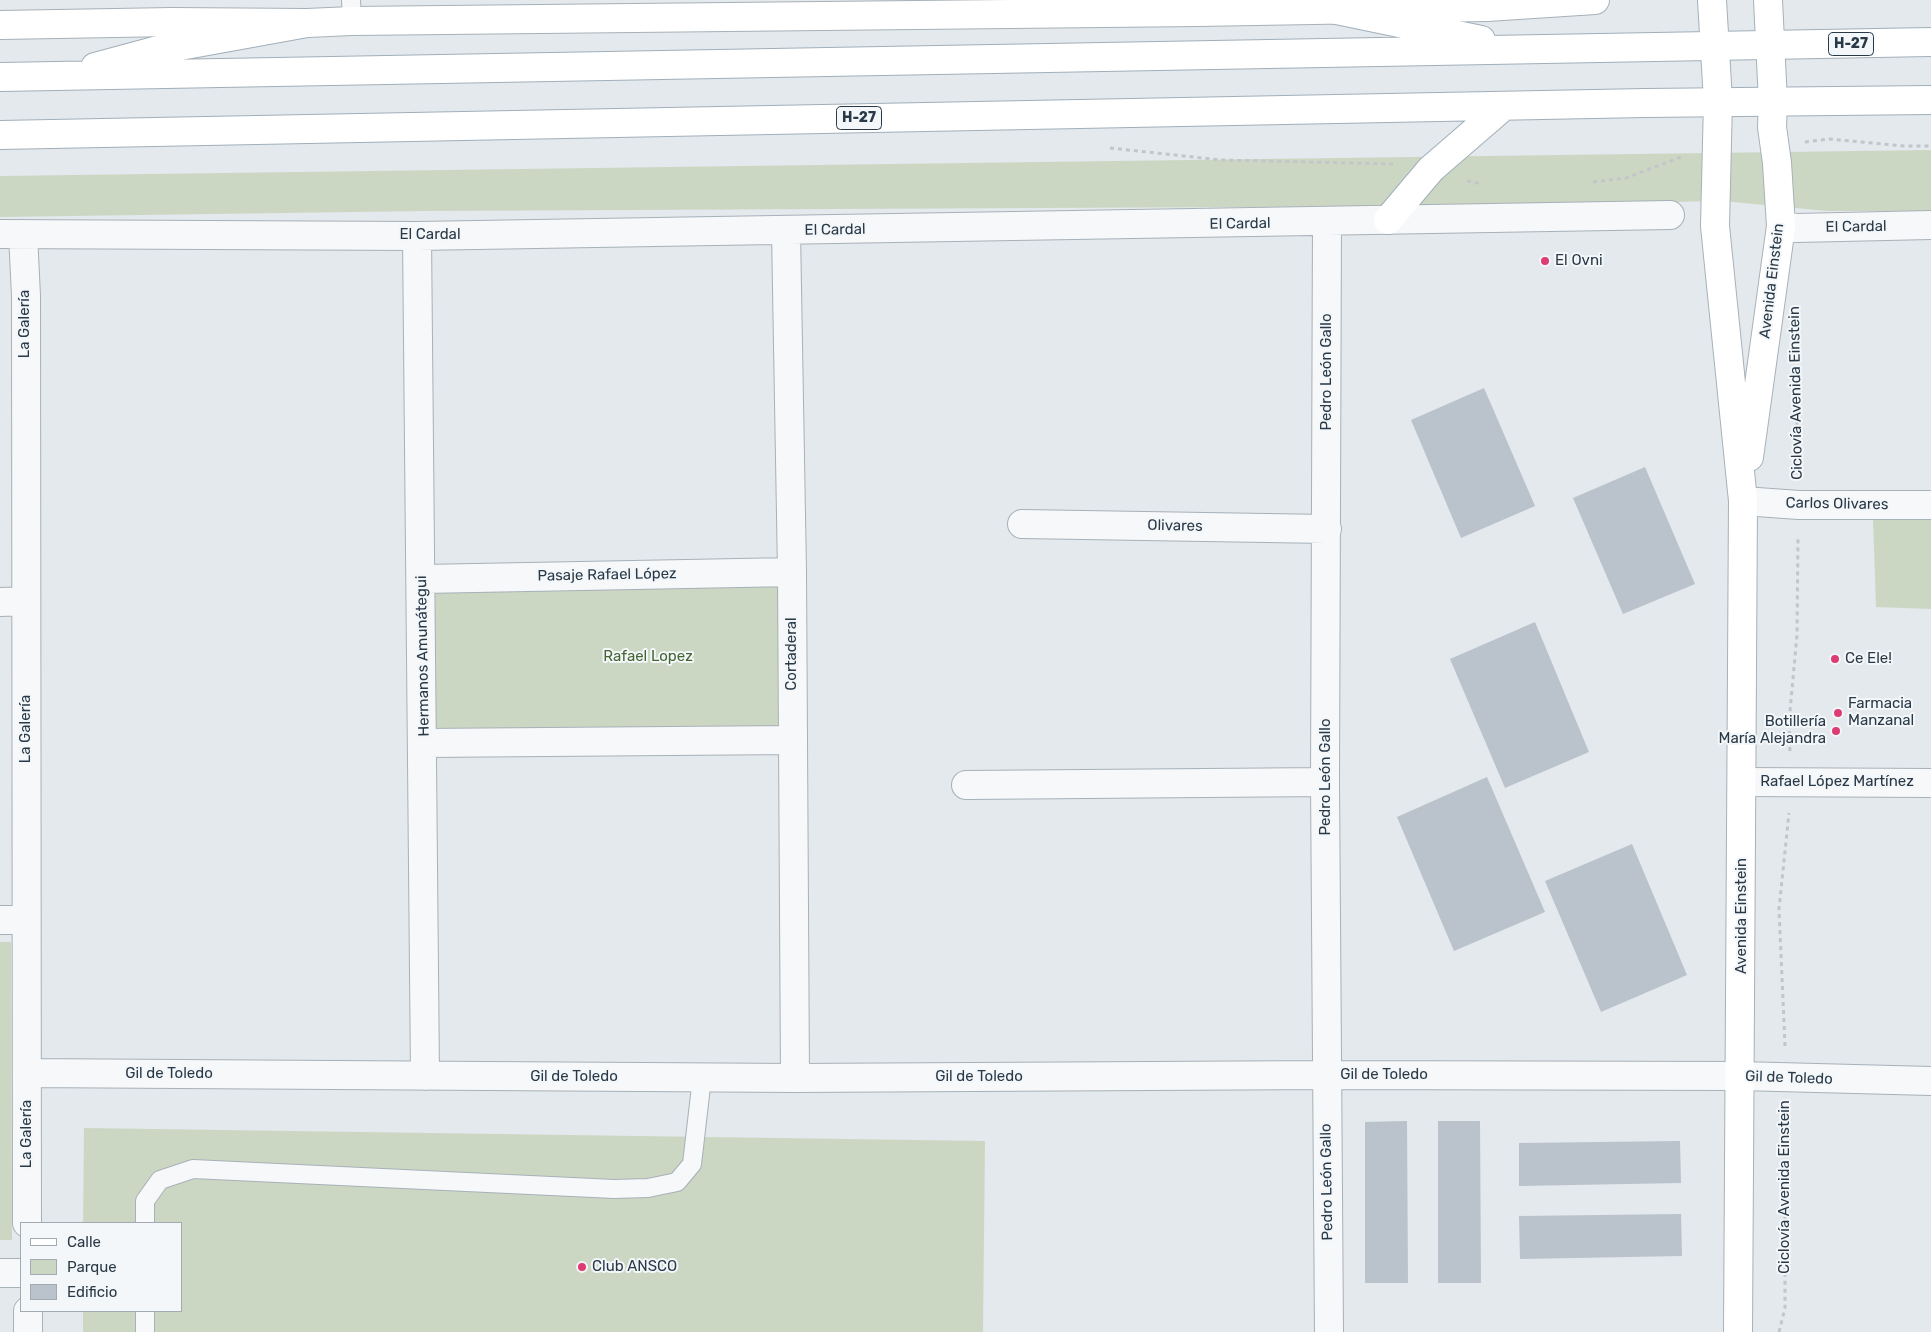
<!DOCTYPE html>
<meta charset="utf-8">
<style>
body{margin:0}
#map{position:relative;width:1931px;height:1332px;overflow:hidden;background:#e3e9ed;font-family:Rubik,sans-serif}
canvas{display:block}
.legend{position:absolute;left:20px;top:1222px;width:162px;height:90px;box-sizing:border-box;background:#f3f7f9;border:1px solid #a2abb2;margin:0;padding:6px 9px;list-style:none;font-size:15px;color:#293947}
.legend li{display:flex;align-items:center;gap:10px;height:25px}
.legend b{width:25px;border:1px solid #a2abb2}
</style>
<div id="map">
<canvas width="1931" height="1332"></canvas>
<ul class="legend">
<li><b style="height:6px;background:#fff"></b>Calle</li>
<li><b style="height:14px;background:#ccd7c3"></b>Parque</li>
<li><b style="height:14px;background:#bac3cb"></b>Edificio</li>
</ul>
</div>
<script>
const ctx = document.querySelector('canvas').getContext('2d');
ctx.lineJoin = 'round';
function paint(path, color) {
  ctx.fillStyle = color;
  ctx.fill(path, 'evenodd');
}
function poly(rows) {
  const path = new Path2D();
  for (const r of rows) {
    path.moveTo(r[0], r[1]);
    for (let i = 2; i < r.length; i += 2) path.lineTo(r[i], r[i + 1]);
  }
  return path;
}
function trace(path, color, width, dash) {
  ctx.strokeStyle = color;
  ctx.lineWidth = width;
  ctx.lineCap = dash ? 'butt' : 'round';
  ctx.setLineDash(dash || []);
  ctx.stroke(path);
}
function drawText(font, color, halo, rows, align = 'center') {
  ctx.font = font + ' Rubik,sans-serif';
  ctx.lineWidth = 4;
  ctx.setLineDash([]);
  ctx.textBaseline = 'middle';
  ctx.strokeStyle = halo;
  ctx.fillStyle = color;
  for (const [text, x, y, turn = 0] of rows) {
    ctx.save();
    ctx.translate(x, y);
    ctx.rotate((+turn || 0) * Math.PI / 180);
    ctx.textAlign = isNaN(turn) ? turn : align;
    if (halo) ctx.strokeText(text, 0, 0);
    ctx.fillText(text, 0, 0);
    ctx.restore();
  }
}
paint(poly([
 [1931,150,1931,211,1827,211,1722,201,1447,206,425,211,0,217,0,176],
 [1931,519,1931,609,1876,607,1873,520],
 [783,580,784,731,433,733,431,587],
 [0,942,11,942,12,1240,0,1240],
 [84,1128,985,1141,983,1332,83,1332,83,1311,181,1311,181,1223,83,1223]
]), '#ccd7c3');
paint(poly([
 [1484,388,1535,506,1461,538,1411,420],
 [1645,467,1695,584,1623,614,1573,498],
 [1535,622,1589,752,1505,788,1450,659],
 [1487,777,1545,912,1454,951,1397,817],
 [1632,844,1687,975,1601,1012,1545,881],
 [1407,1121,1408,1283,1365,1283,1365,1122],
 [1438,1121,1480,1121,1481,1283,1438,1283],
 [1680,1141,1681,1183,1519,1186,1519,1143],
 [1681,1214,1682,1256,1520,1259,1519,1216]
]), '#bac3cb');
const lane = poly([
 [351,0,352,21],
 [145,1223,145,1201,160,1180,193,1169,614,1189,648,1188,677,1182,692,1164,702,1078],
 [145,1311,145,1332]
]);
const street = poly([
 [1327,222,1325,782,1329,1332],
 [1781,226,1796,228,1931,225],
 [786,231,792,572,795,1078],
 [0,234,417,236,1670,215],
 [23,234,26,296,27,1223],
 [417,236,425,1076],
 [1743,501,1799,505,1931,505],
 [1022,524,1327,529],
 [422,579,792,572],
 [0,602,26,601],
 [424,743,793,740],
 [1743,782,1931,783],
 [966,785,1325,782],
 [0,920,26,920],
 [27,1073,795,1078,1326,1075,1740,1076,1931,1081],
 [0,1273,21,1273],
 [28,1311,28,1332]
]);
const secondary = poly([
 [1712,0,1718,101,1715,226,1743,501,1738,1332],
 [0,25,172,22,307,23,352,21,1198,12,1487,7,1595,0],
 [1749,457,1781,226,1777,163,1772,127,1773,102,1768,0]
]);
const primary = poly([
 [1332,9,1481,40],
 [95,67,158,50,307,23],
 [0,77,1931,42],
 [0,135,1645,103,1931,100],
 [1388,220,1431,169,1504,106]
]);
trace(lane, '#a7b1b8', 20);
trace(street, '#a7b1b8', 30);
trace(secondary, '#a7b1b8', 30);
trace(primary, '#a1afba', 30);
trace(poly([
 [1805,142,1829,139,1904,146,1931,146],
 [1110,148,1221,160,1393,164],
 [1467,181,1483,184],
 [1593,182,1626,178,1684,156],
 [1796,366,1798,474],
 [1790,751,1789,722,1797,635,1798,536],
 [1785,1046,1779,909,1789,813],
 [1779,1332,1785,1308,1785,1109]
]), '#c1c6cb', 3, [4, 4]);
trace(lane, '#f7f8fa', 18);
trace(street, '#f7f8fa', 28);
trace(secondary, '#fff', 28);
trace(primary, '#fff', 28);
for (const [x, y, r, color] of [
 [1545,261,5,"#dd3c72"],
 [1835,659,5,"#dd3c72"],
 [1838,713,5,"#dd3c72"],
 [1836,731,5,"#dd3c72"],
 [582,1267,5,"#dd3c72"]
]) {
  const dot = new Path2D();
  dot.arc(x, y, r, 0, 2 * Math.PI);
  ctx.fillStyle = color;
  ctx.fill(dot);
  trace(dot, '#f3f7f9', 2);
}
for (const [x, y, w] of [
 [1851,44,45],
 [859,118,45]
]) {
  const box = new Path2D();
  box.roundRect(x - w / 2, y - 11.5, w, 23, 4);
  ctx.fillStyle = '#f3f7f9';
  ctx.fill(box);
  trace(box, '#293947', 1);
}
drawText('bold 14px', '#293947', null, [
 ["H-27",1851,44],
 ["H-27",859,118]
]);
drawText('15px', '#293947', '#f3f7f9', [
 ["El Cardal",1240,224,-1],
 ["El Cardal",1856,227,-1],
 ["El Cardal",835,230,-1],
 ["El Cardal",430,235],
 ["Avenida Einstein",1772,281,-83],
 ["La Galería",25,324,-90],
 ["Pedro León Gallo",1327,372,-90],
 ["Ciclovía Avenida Einstein",1796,393,-91],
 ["Carlos Olivares",1837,504,1],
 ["Olivares",1175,526,1],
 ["Pasaje Rafael López",607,575,-1],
 ["Cortaderal",792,654,-90],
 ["Hermanos Amunátegui",423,656,-91],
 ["La Galería",26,729,-90],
 ["Pedro León Gallo",1326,777,-90],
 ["Rafael López Martínez",1837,782],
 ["Avenida Einstein",1742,916,-90],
 ["Gil de Toledo",169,1074],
 ["Gil de Toledo",1384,1075],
 ["Gil de Toledo",574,1077],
 ["Gil de Toledo",979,1077],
 ["Gil de Toledo",1789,1078,2],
 ["La Galería",27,1134,-90],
 ["Pedro León Gallo",1327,1182,-91],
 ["Ciclovía Avenida Einstein",1785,1187,-90]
]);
drawText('15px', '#293947', '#f3f7f9', [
 ["El Ovni",1555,261],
 ["Ce Ele!",1845,659],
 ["Farmacia",1848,704],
 ["Manzanal",1848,721],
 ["Botillería",1826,722,"right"],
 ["María Alejandra",1826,739,"right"],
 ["Club ANSCO",592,1267]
], 'left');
drawText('15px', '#466434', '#f3f7f9', [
 ["Rafael Lopez",648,657]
]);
</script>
